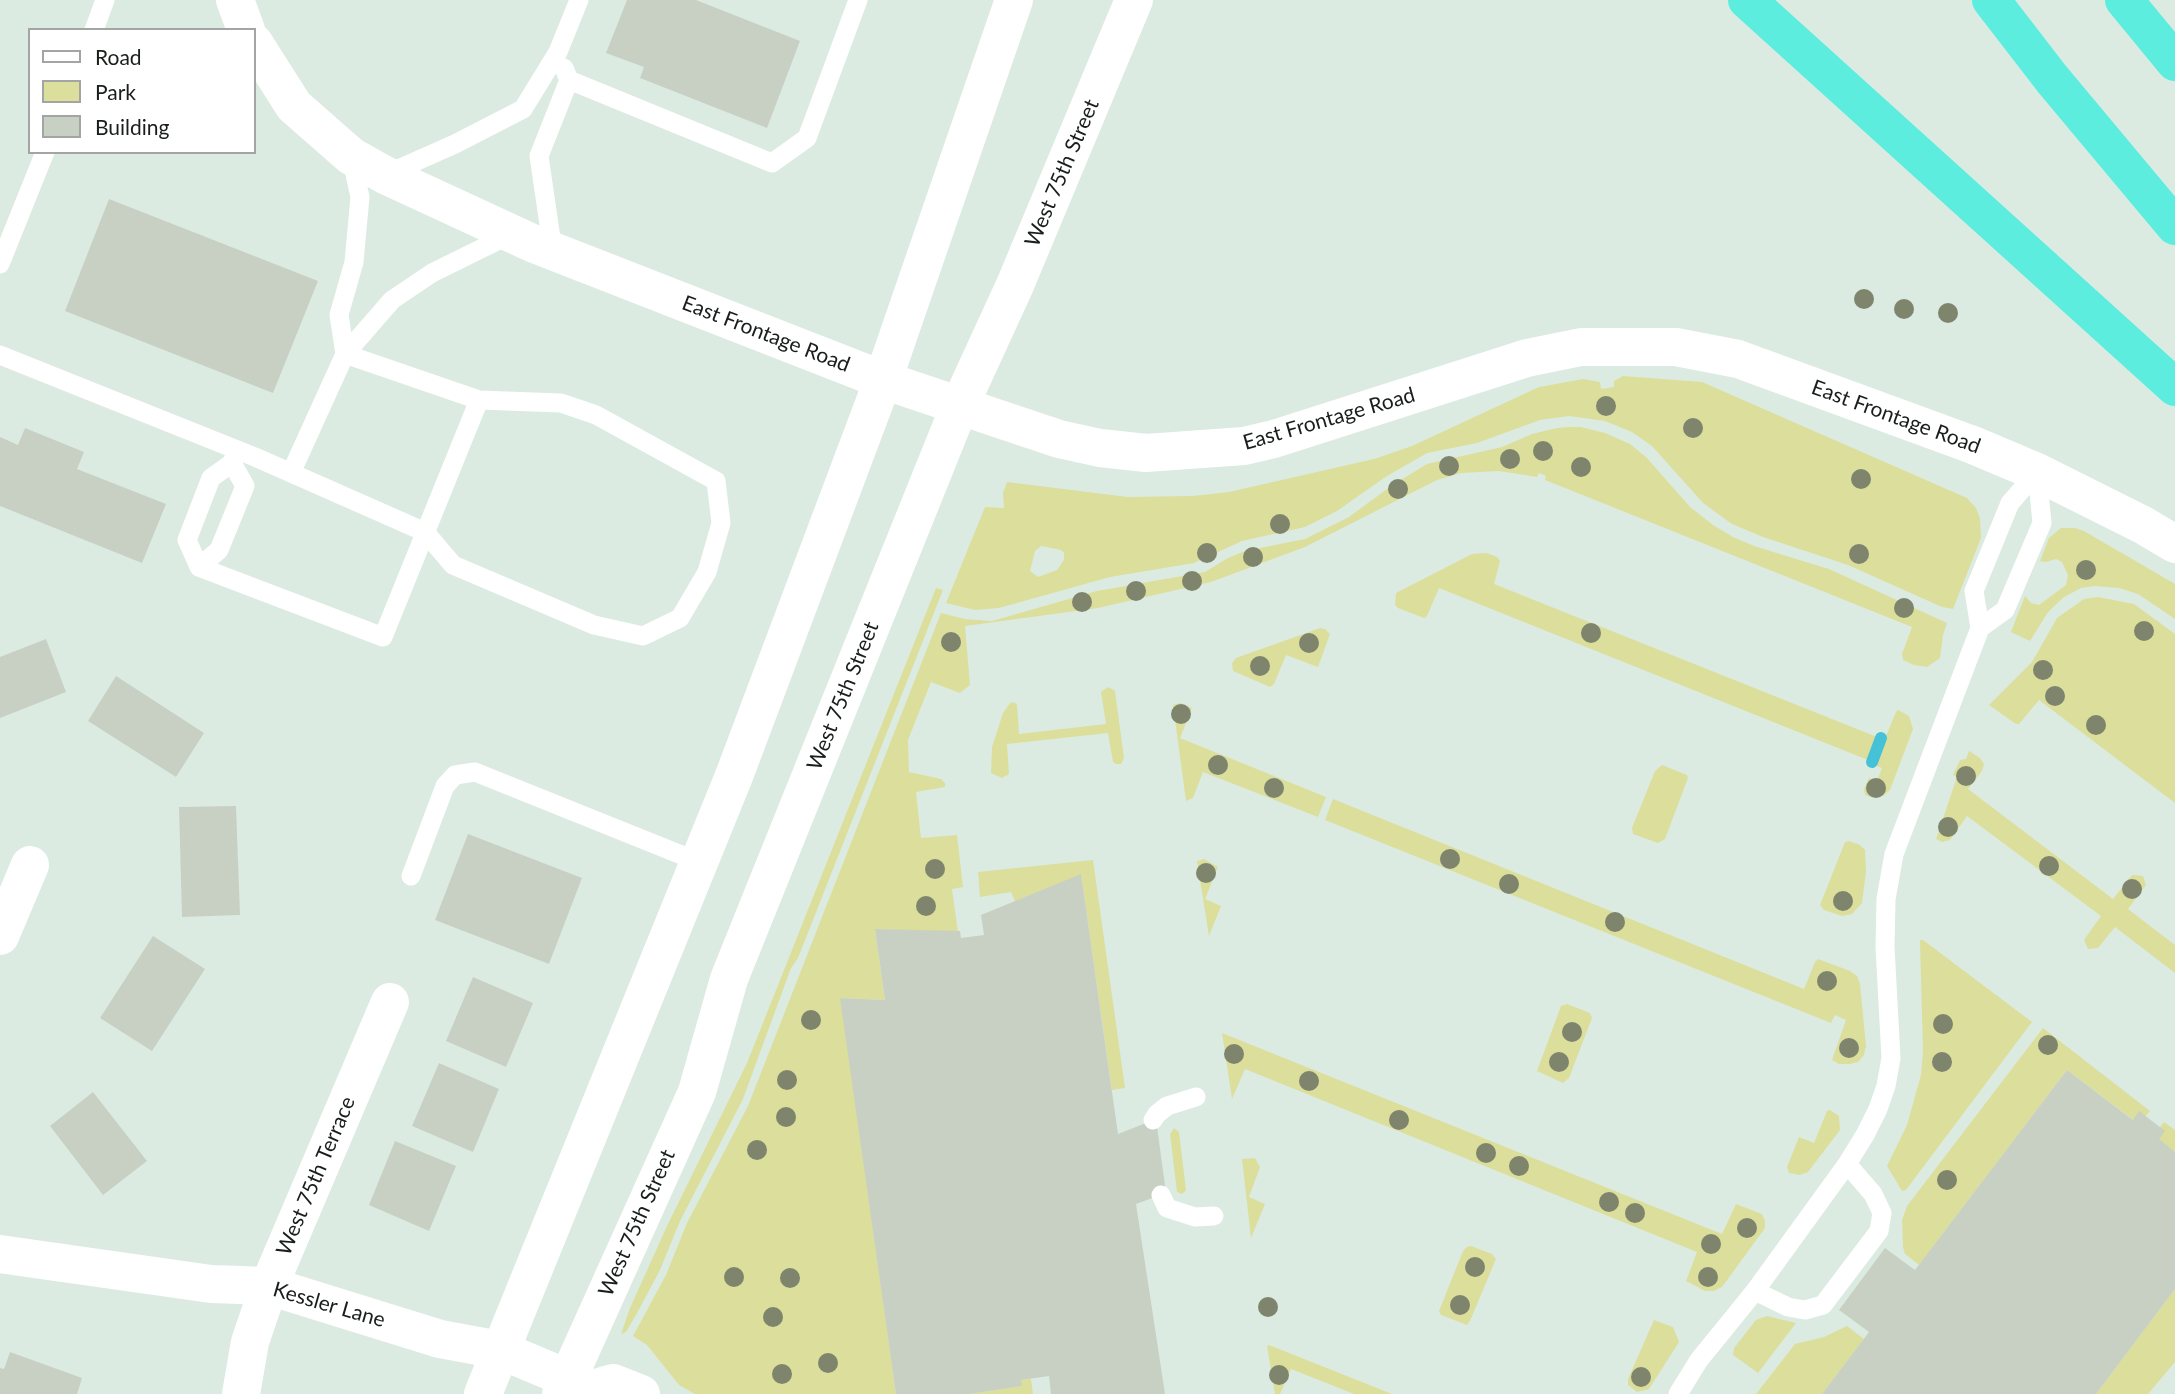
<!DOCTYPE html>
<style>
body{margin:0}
#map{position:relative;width:2175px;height:1394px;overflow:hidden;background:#dcebe2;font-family:Lato,sans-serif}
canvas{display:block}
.legend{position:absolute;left:28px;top:28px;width:228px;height:126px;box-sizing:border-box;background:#fff;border:2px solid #a3a5a4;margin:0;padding:9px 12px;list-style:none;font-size:21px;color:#191e1b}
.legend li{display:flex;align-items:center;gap:14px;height:35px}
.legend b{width:35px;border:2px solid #a3a5a4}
</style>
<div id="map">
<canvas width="2175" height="1394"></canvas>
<ul class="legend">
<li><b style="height:9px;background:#fff"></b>Road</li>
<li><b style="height:19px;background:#dcde9b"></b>Park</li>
<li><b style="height:19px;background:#c8d0c3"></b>Building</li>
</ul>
</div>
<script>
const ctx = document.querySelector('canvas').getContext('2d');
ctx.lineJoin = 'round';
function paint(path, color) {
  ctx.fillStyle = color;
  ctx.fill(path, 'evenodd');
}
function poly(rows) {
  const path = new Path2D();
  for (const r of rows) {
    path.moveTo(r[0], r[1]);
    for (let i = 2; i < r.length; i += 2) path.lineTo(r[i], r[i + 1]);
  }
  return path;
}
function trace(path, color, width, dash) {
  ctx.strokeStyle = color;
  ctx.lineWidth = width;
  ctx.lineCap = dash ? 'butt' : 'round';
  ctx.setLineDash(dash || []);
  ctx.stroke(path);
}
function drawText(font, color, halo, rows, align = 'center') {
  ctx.font = font + ' Lato,sans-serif';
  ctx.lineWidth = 5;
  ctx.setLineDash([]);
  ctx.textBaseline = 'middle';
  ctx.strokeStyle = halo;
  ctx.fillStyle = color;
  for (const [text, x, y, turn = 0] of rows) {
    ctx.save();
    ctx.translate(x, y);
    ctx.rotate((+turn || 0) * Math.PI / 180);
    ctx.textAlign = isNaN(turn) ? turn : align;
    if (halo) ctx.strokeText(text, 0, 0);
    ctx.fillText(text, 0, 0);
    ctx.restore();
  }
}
paint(poly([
 [1623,376,1702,382,1967,498,1976,508,1980,518,1981,538,1953,609,1942,607,1848,565,1763,537,1732,524,1703,503,1652,446,1632,432,1605,421,1569,416,1540,420,1477,443,1427,453,1387,476,1337,511,1305,527,1242,541,1194,563,1110,577,999,608,975,610,946,603,985,507,1004,508,1003,493,1007,482,1128,497,1193,496,1229,492,1374,459,1412,446,1539,387,1583,379,1600,382,1601,389,1614,387,1614,381],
 [1041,546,1061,550,1064,553,1064,560,1057,570,1038,577,1030,571,1035,551],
 [1569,427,1581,427,1605,433,1630,444,1647,458,1690,507,1713,525,1733,537,1754,546,1829,569,1947,623,1943,635,1940,658,1927,667,1914,665,1903,660,1902,654,1912,627,1545,480,1546,476,1539,473,1537,477,1499,471,1461,473,1437,480,1305,547,1211,582,1098,608,965,626,970,685,960,693,931,682,908,740,909,772,941,779,945,783,945,787,916,792,921,838,957,835,963,887,952,889,958,932,875,929,885,1000,841,998,896,1394,695,1394,679,1385,647,1345,633,1336,666,1275,687,1223,748,1106,941,613,965,619,992,621,1097,591,1205,572,1228,558,1245,551,1305,539,1349,517,1391,486,1427,464,1502,447,1532,434,1557,428],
 [2061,528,2075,528,2084,531,2175,584,2175,619,2138,594,2119,588,2095,586,2081,588,2064,597,2048,612,2030,641,2011,632,2025,596,2031,603,2039,605,2066,585,2068,575,2062,562,2056,559,2046,562,2040,561,2049,538],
 [1487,553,1497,557,1500,561,1494,584,1877,737,1868,760,1439,588,1427,616,1424,618,1398,608,1395,605,1396,593,1472,554],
 [936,588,943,590,798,958,791,968,743,1099,680,1221,660,1270,636,1315,626,1332,621,1334,630,1308,667,1226,747,1063],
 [2098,597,2134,604,2175,634,2175,803,2039,700,2019,724,2016,724,1989,705,2032,662,2057,618,2084,599],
 [1320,628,1325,629,1330,634,1318,667,1286,655,1274,684,1270,687,1233,671,1232,663,1236,658],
 [1108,687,1115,691,1124,758,1121,764,1116,764,1113,762,1108,733,1007,744,1009,774,1002,778,991,773,992,747,1003,713,1010,703,1014,702,1017,705,1019,734,1106,724,1101,692],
 [1180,703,1192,708,1180,738,1326,797,1318,817,1203,772,1193,798,1186,801,1173,705],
 [1898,710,1909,716,1913,729,1890,790,1883,796,1871,797,1865,795,1864,789,1869,778,1877,781,1882,768,1874,765,1896,712],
 [1969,751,1980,758,1984,764,1982,771,1968,789,2113,899,2132,875,2143,876,2146,885,2128,909,2175,945,2175,973,2115,927,2098,948,2088,949,2084,940,2101,916,1967,816,1950,840,1942,842,1936,839,1957,777,1953,775,1960,760,1966,759],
 [1662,765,1687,775,1688,778,1665,839,1658,843,1633,834,1632,828,1655,771],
 [1333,799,1804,989,1815,962,1818,959,1850,971,1857,976,1860,984,1866,1046,1864,1055,1858,1062,1850,1064,1839,1064,1832,1060,1846,1020,1835,1015,1831,1023,1325,820],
 [1849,841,1860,845,1865,850,1866,871,1862,903,1852,914,1842,916,1824,910,1820,905,1845,842],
 [1204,859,1218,867,1205,899,1221,906,1209,936,1197,861],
 [1093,860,1125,1088,1112,1090,1081,875,1015,901,1011,892,980,897,978,872],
 [1920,940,1923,940,2032,1022,1906,1190,1902,1191,1887,1166,1907,1125,1921,1075,1923,1052],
 [1567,1004,1590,1013,1592,1018,1569,1078,1563,1083,1537,1071,1561,1006],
 [2043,1028,2150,1111,2139,1124,2067,1070,1919,1265,1905,1254,1903,1247,1902,1220,1907,1206],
 [1222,1033,1722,1234,1736,1204,1762,1214,1765,1221,1765,1228,1722,1287,1714,1291,1705,1291,1686,1281,1697,1252,1245,1069,1232,1099],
 [1830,1110,1839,1116,1840,1130,1808,1172,1800,1175,1789,1173,1787,1167,1799,1137,1814,1143,1827,1111],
 [2164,1122,2175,1130,2175,1152,2153,1136],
 [1174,1128,1179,1132,1186,1190,1182,1194,1177,1192,1170,1134],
 [1255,1158,1260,1167,1249,1197,1265,1204,1251,1238,1242,1159],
 [1471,1246,1492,1254,1496,1259,1470,1321,1467,1325,1441,1315,1439,1311,1463,1251,1467,1247],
 [2175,1289,2175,1362,2148,1394,2096,1394],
 [1767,1316,1796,1323,1758,1373,1733,1355,1734,1348,1756,1320],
 [1654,1320,1673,1327,1679,1342,1649,1389,1637,1392,1628,1385,1628,1379],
 [1847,1326,1864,1339,1822,1394,1756,1394,1795,1344,1824,1337],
 [1269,1345,1392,1394,1354,1394,1291,1369,1280,1394,1275,1394,1267,1346],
 [1031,1379,1033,1394,969,1394,1021,1386,1021,1380]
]), '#dcde9b');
trace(poly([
 [1872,762,1881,738]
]), '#45c2d7', 12);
paint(poly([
 [627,0,696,0,800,41,767,128,640,78,644,67,606,53],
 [109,199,318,281,273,393,65,311],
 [25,428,84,452,77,469,166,504,142,563,0,506,0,437,18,445],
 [46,639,66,692,0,718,0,657],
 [116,676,204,733,176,777,88,721],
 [236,806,240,915,182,917,179,807],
 [468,834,582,878,549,964,435,920],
 [1081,874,1118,1134,1156,1119,1166,1193,1136,1204,1165,1394,1051,1394,1049,1376,1021,1380,1022,1386,969,1394,896,1394,840,998,885,1000,875,929,960,931,961,938,984,935,981,915],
 [153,936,205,969,152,1051,100,1018],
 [473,977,533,1003,506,1067,446,1041],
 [439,1063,499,1089,473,1152,412,1126],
 [2067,1070,2133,1120,2139,1111,2165,1131,2159,1139,2175,1152,2175,1289,2096,1394,1822,1394,1869,1332,1839,1310,1885,1248,1915,1270],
 [93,1092,147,1161,103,1195,50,1126],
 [395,1141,456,1166,429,1231,369,1205],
 [10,1352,82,1378,77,1394,0,1394,0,1368,4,1369]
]), '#c8d0c3');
trace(poly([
 [94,30,105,0],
 [569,80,772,163,807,138,858,0],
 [385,175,455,144,523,109,558,52,579,0],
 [553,252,539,156,569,80,564,68],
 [0,264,45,152],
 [345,354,339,315,354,262,360,197,351,156],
 [0,355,255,457,425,532,453,565,594,625,643,636,680,618,707,572,721,523,716,481,596,415,561,403,479,400],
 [237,450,232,463,211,478,187,540,199,567,383,637,479,400,345,354],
 [291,473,345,354,392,300,432,273,511,234],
 [199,567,219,550,245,486,232,463],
 [1980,628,2005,610,2042,523,2037,472],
 [411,876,445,786,455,775,475,772,699,862],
 [1153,1120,1157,1114,1167,1106,1196,1097],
 [1161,1195,1167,1208,1195,1217,1214,1216],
 [1755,1291,1788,1307,1805,1310,1823,1305,1879,1231,1882,1213,1873,1194,1847,1164],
 [1678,1394,1699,1360,1755,1291,1847,1164,1865,1135,1878,1109,1886,1086,1891,1058,1885,947,1886,899,1894,854,1980,628,1974,591,2010,503,2037,472]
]), '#fff', 19);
trace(poly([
 [0,936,30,865],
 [0,1254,211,1284,269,1286,440,1339,500,1350,593,1389,613,1383,641,1394],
 [241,1394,250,1342,269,1286,390,1002]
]), '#fff', 38);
trace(poly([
 [235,0,246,30],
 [254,43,294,106,351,156,385,175,532,243,883,380,1059,439,1100,448,1146,453,1244,446,1274,439,1527,358,1581,347,1676,347,1738,359,1973,445,2037,472,2143,525,2175,544]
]), '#fff', 38);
trace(poly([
 [483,1394,734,776,883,380,1014,0],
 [561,1394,697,1092,729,979,960,405,1015,285,1134,0]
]), '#fff', 38);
trace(poly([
 [1747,0,2175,387],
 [1991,0,2052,79,2175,226],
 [2124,0,2175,62]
]), '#5ceddf', 38);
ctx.fillStyle = '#7e856c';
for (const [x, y] of [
 [1864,299],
 [1904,309],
 [1948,313],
 [1606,406],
 [1693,428],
 [1543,451],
 [1510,459],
 [1449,466],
 [1581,467],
 [1861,479],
 [1398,489],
 [1280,524],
 [1207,553],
 [1859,554],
 [1253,557],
 [2086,570],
 [1192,581],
 [1136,591],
 [1082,602],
 [1904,608],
 [2144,631],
 [1591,633],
 [951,642],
 [1309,643],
 [1260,666],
 [2043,670],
 [2055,696],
 [1181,714],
 [2096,725],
 [1218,765],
 [1966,776],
 [1274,788],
 [1876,788],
 [1948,827],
 [1450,859],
 [2049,866],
 [935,869],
 [1206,873],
 [1509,884],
 [2132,889],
 [1843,901],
 [926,906],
 [1615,922],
 [1827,981],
 [811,1020],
 [1943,1024],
 [1572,1032],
 [2048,1045],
 [1849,1048],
 [1234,1054],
 [1559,1062],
 [1942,1062],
 [787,1080],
 [1309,1081],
 [786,1117],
 [1399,1120],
 [757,1150],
 [1486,1153],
 [1519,1166],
 [1947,1180],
 [1609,1202],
 [1635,1213],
 [1747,1228],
 [1711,1244],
 [1475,1267],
 [734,1277],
 [1708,1277],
 [790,1278],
 [1460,1305],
 [1268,1307],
 [773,1317],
 [828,1363],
 [782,1374],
 [1279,1375],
 [1641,1377]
]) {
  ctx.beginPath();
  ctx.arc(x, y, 10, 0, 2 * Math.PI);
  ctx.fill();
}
drawText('21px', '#191e1b', '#fff', [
 ["West 75th Street",1062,173,-67],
 ["East Frontage Road",766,334,21],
 ["East Frontage Road",1896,417,20],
 ["East Frontage Road",1329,419,-16],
 ["West 75th Street",843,696,-68],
 ["West 75th Terrace",316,1176,-67],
 ["West 75th Street",637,1223,-66],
 ["Kessler Lane",329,1305,16]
]);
</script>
